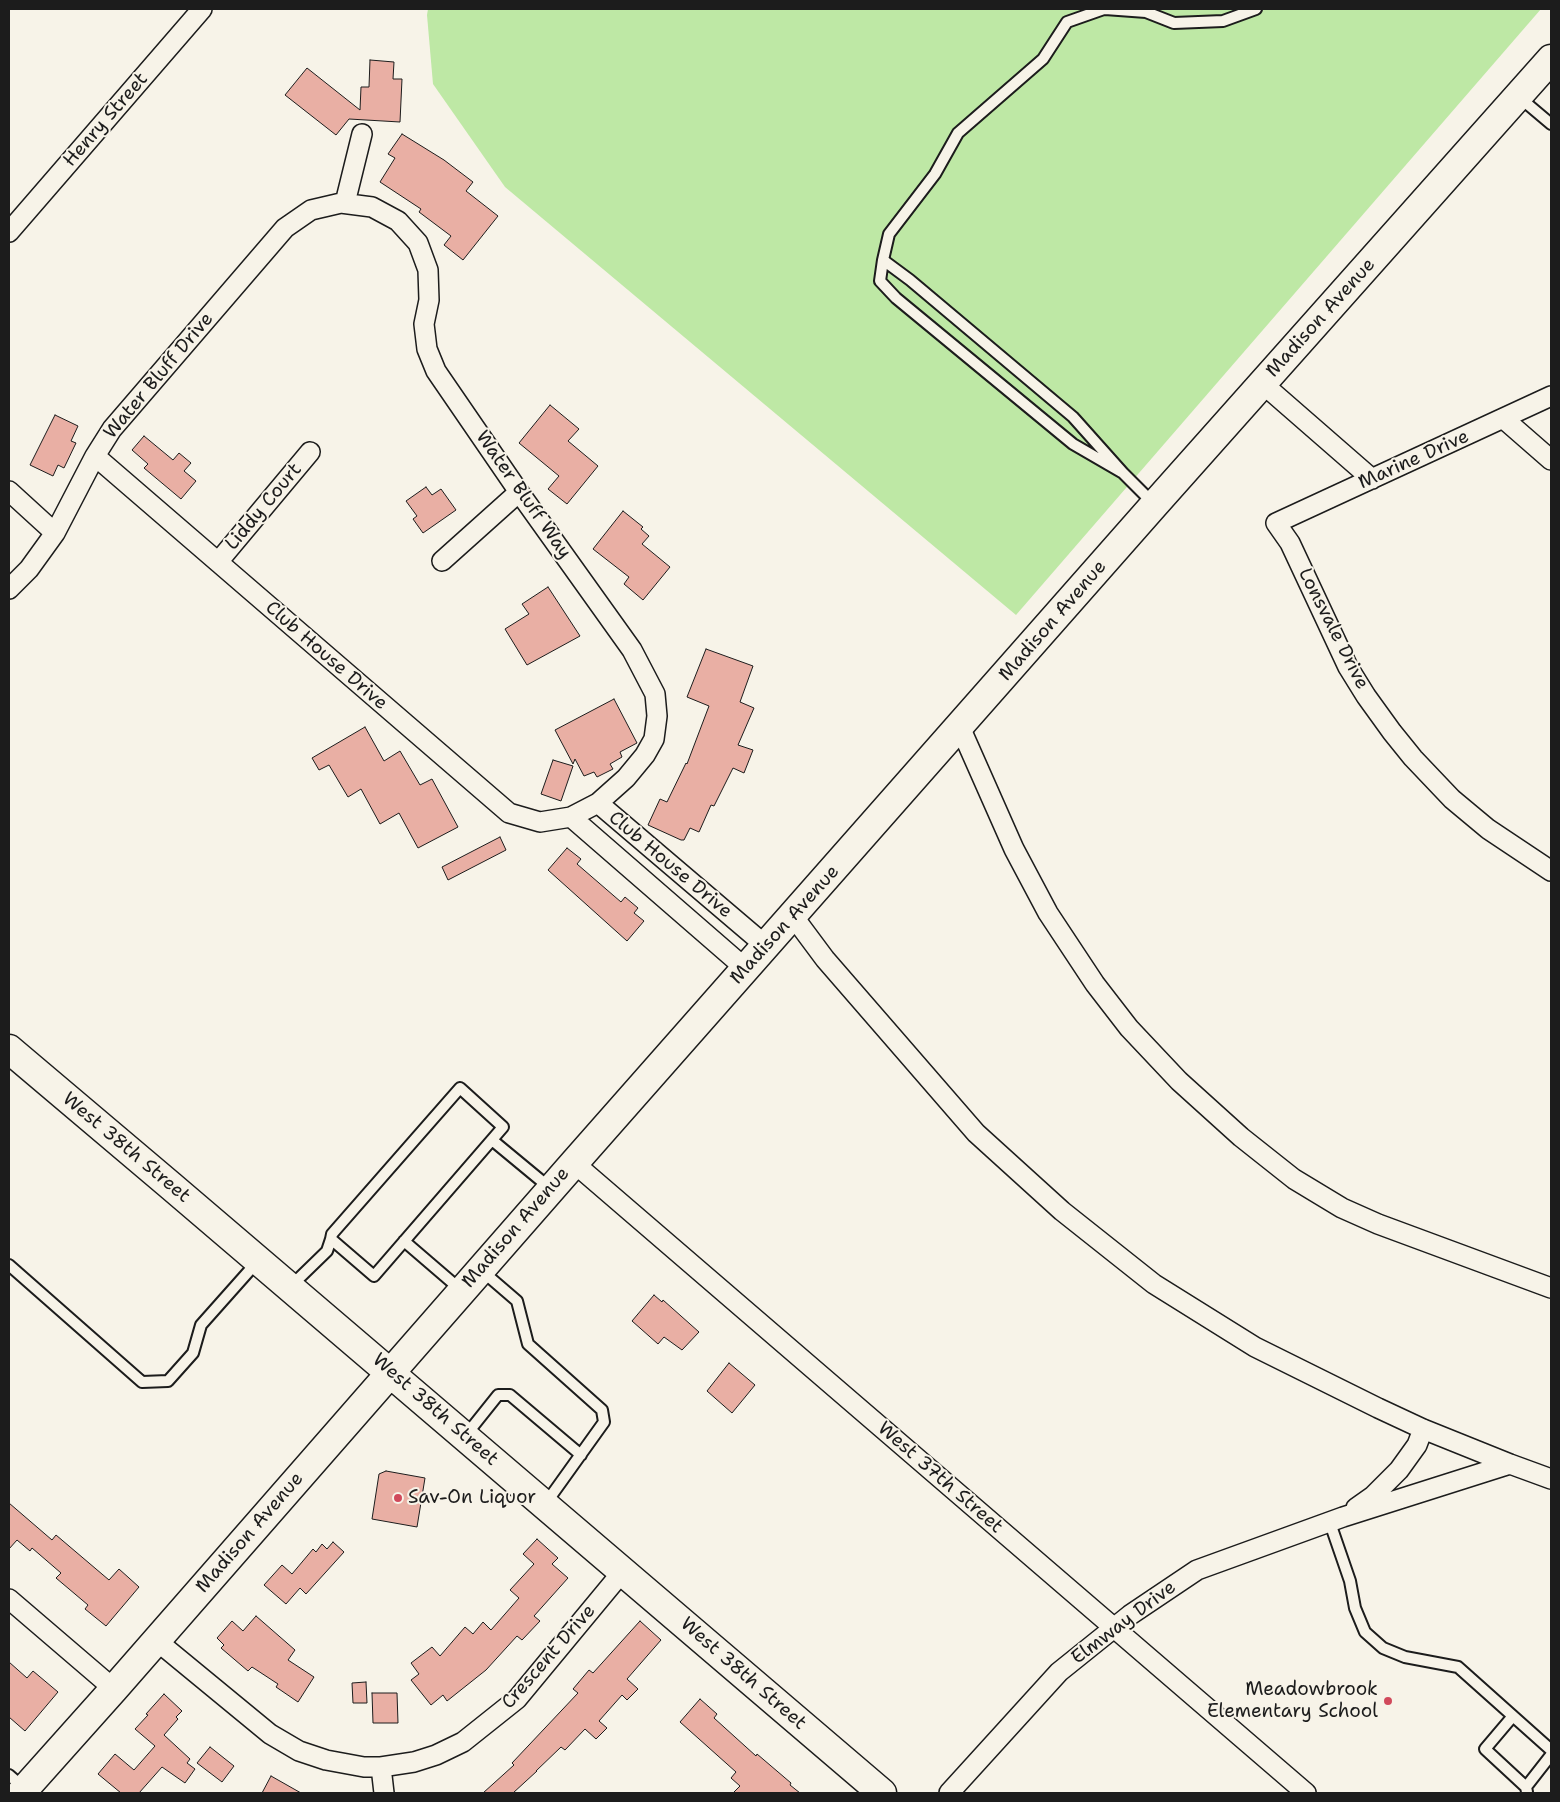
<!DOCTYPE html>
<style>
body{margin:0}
#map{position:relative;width:1560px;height:1802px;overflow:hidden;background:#f7f3e8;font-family:"Shantell Sans",sans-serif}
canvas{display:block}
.frame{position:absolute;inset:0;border:10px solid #1c1c1c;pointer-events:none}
</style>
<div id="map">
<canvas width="1560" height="1802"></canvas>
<div class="frame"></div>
</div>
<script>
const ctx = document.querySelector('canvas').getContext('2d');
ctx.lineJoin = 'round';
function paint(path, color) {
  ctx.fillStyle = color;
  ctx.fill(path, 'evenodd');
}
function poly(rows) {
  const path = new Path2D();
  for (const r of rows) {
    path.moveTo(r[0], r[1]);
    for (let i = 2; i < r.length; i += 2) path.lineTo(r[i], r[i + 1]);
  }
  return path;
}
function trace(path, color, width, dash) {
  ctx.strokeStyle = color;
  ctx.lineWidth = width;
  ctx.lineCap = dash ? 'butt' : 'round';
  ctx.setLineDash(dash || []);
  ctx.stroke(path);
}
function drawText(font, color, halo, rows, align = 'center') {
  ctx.font = font + ' "Shantell Sans",sans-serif';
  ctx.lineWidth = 4;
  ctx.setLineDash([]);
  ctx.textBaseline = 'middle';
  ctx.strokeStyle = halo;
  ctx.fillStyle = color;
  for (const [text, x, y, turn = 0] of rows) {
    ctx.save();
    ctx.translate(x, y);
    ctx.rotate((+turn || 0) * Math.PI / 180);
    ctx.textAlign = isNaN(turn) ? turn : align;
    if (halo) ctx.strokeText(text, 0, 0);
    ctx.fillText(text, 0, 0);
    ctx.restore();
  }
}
paint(poly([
 [428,9,1541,9,1016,615,505,187,433,84,427,15]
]), '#bee8a5');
const building = poly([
 [370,60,394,62,393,79,402,79,400,122,349,119,336,135,285,95,307,68,360,110,361,87,369,87,370,60],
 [402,134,444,160,473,182,466,191,498,216,463,260,444,245,451,236,419,212,421,209,380,182,395,158,388,154,402,134],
 [550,405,579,429,568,441,598,466,567,504,548,489,559,476,519,443,550,405],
 [55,415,78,426,71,441,76,443,64,468,58,465,53,476,30,465,55,415],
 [144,436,173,460,179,453,191,463,184,471,196,481,181,499,144,468,148,464,132,450,144,436],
 [426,487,432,495,441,489,456,510,423,533,413,519,417,516,406,501,426,487],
 [623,511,643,527,641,529,649,536,642,544,670,567,643,600,624,584,629,577,593,549,623,511],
 [548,587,580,636,527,665,505,629,529,614,522,604,548,587],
 [706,649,753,666,740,702,754,708,738,745,753,750,744,773,733,768,714,806,711,805,699,832,690,828,684,840,681,840,648,825,660,799,667,802,686,763,687,764,709,706,687,697,706,649],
 [614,699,637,743,620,752,622,757,610,764,613,769,597,777,594,772,584,776,575,759,573,764,555,730,614,699],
 [365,727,384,761,400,751,420,785,432,779,458,827,418,848,399,813,380,824,361,789,348,797,329,765,319,770,312,758,365,727],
 [553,760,573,766,561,801,541,794,553,760],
 [500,837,506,850,448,880,442,867,500,837],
 [567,848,581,859,577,864,621,902,625,897,638,908,634,913,644,921,627,941,548,870,567,848],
 [654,1295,662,1302,663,1300,699,1332,682,1350,664,1337,658,1344,632,1321,654,1295],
 [729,1363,755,1385,732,1413,707,1391,729,1363],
 [386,1471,425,1478,417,1527,372,1519,379,1474,386,1471],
 [9,1503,52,1540,56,1535,109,1580,119,1569,139,1587,106,1626,85,1609,88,1605,56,1578,61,1573,32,1548,30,1551,17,1540,9,1549,9,1503],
 [537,1539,558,1558,552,1564,568,1578,534,1616,540,1621,522,1640,517,1636,486,1670,447,1701,443,1695,431,1705,411,1680,419,1674,411,1663,432,1647,440,1656,465,1627,473,1634,483,1622,491,1630,519,1598,510,1590,534,1564,523,1554,537,1539],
 [333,1542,344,1552,306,1594,300,1588,286,1604,264,1585,282,1565,292,1574,313,1549,316,1552,322,1544,327,1549,333,1542],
 [256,1616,295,1650,288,1660,314,1677,298,1702,276,1687,278,1684,252,1667,248,1671,221,1648,224,1645,217,1638,232,1621,243,1631,256,1616],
 [640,1621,661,1640,627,1679,638,1689,627,1700,622,1695,599,1721,607,1728,596,1739,585,1729,565,1750,561,1747,536,1771,537,1771,513,1793,483,1793,514,1765,512,1763,578,1693,573,1689,589,1670,593,1673,640,1621],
 [9,1662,27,1678,33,1671,58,1692,25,1731,9,1717,9,1662],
 [366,1682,367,1703,353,1703,352,1683,366,1682],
 [372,1693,397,1693,398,1723,373,1723,372,1693],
 [164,1694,182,1711,176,1717,178,1719,164,1735,190,1759,187,1763,195,1769,185,1783,162,1767,139,1793,121,1793,98,1774,115,1754,134,1770,155,1746,135,1729,148,1715,146,1714,164,1694],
 [700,1699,717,1714,714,1718,756,1756,757,1754,791,1783,790,1785,800,1793,733,1793,740,1786,731,1778,736,1772,680,1722,700,1699],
 [210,1747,234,1766,222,1782,197,1763,210,1747],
 [271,1776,301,1793,262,1793,271,1776]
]);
paint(building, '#e9afa4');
trace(building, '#1c1c1c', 1);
const lane = poly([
 [1105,9,1146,12,1174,23,1223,21,1256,9],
 [1519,97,1551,124],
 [883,260,910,280,1073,417,1123,473,1073,444,896,298,880,281,883,260,889,234,935,174,958,133,1043,59,1067,22,1104,9],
 [1123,473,1154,504],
 [492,1140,550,1188],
 [404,1241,461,1290],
 [9,1265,142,1382,168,1381,193,1353,201,1325,257,1262],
 [481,1270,517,1301,528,1344,602,1410,604,1422,546,1503],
 [291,1286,327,1251,331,1239,332,1234,460,1088,503,1127,374,1276,331,1239],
 [466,1435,498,1395,510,1395,581,1455],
 [1330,1523,1350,1581,1355,1608,1365,1632,1383,1648,1405,1657,1458,1667,1551,1750],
 [1513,1716,1485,1749,1526,1787],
 [9,1775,24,1788],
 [1527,1792,1526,1787,1551,1755]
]);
const street = poly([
 [345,203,362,134],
 [9,232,202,9],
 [1263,384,1372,479],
 [1551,396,1276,523,1290,543,1348,667,1366,696,1392,732,1413,758,1452,799,1488,829,1551,871],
 [1504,419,1551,460],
 [9,491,55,533],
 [442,561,519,492],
 [218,562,310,452],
 [9,589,29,569,55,533,95,456,112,429,285,228,311,210,341,203,372,207,398,221,418,243,428,270,429,300,424,324,427,349,436,371,519,492,632,650,655,694,657,716,654,739,645,755,626,778,598,803,571,817,540,822,509,813,95,456],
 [960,727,1014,849,1048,913,1095,984,1129,1028,1179,1081,1241,1137,1294,1179,1342,1208,1378,1224,1551,1288],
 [598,803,766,946],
 [571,817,746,969],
 [793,916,825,959,976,1133,1062,1211,1154,1284,1255,1347,1378,1408,1423,1429,1510,1464,1551,1479],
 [574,1163,1306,1793],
 [1356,1508,1373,1496,1399,1470,1417,1445,1423,1429],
 [9,1599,114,1689],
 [157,1641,270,1734,299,1751,326,1760,364,1767,381,1767,414,1762,436,1755,463,1742,517,1699,623,1571],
 [381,1767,384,1793],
 [949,1793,1059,1672,1130,1615,1197,1570,1343,1517,1510,1464]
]);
const secondary = poly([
 [9,1049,171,1186,882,1793],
 [21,1793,114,1689,574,1163,1155,504,1551,59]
]);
trace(lane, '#1c1c1c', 14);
trace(street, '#1c1c1c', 22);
trace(secondary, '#1c1c1c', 31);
trace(lane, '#f7f3e8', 10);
trace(street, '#f7f3e8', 19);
trace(secondary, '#f7f3e8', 28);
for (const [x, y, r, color] of [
 [398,1498,5,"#d1495b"],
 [1388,1701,5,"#d1495b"]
]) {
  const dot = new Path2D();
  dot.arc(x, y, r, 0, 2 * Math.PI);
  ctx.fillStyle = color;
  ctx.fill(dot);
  trace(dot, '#f7f3e8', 2);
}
drawText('19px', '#1c1c1c', '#f7f3e8', [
 ["Henry Street",106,120,-49],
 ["Madison Avenue",1321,318,-48],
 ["Water Bluff Drive",159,376,-50],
 ["Marine Drive",1414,460,-24],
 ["Water Bluff Way",523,495,55],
 ["Liddy Court",264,507,-50],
 ["Madison Avenue",1053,621,-49],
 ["Lonsvale Drive",1333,629,63],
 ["Club House Drive",326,656,41],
 ["Club House Drive",670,865,40],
 ["Madison Avenue",785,925,-48],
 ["West 38th Street",126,1148,40],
 ["Madison Avenue",516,1228,-49],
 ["West 38th Street",435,1410,41],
 ["West 37th Street",940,1478,41],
 ["Madison Avenue",250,1533,-49],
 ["Elmway Drive",1124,1623,-37],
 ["Crescent Drive",549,1657,-49],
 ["West 38th Street",743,1674,41]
]);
drawText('19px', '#1c1c1c', '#f7f3e8', [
 ["Sav-On Liquor",408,1498],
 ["Meadowbrook",1378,1690,"right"],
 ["Elementary School",1378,1712,"right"]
], 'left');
</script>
